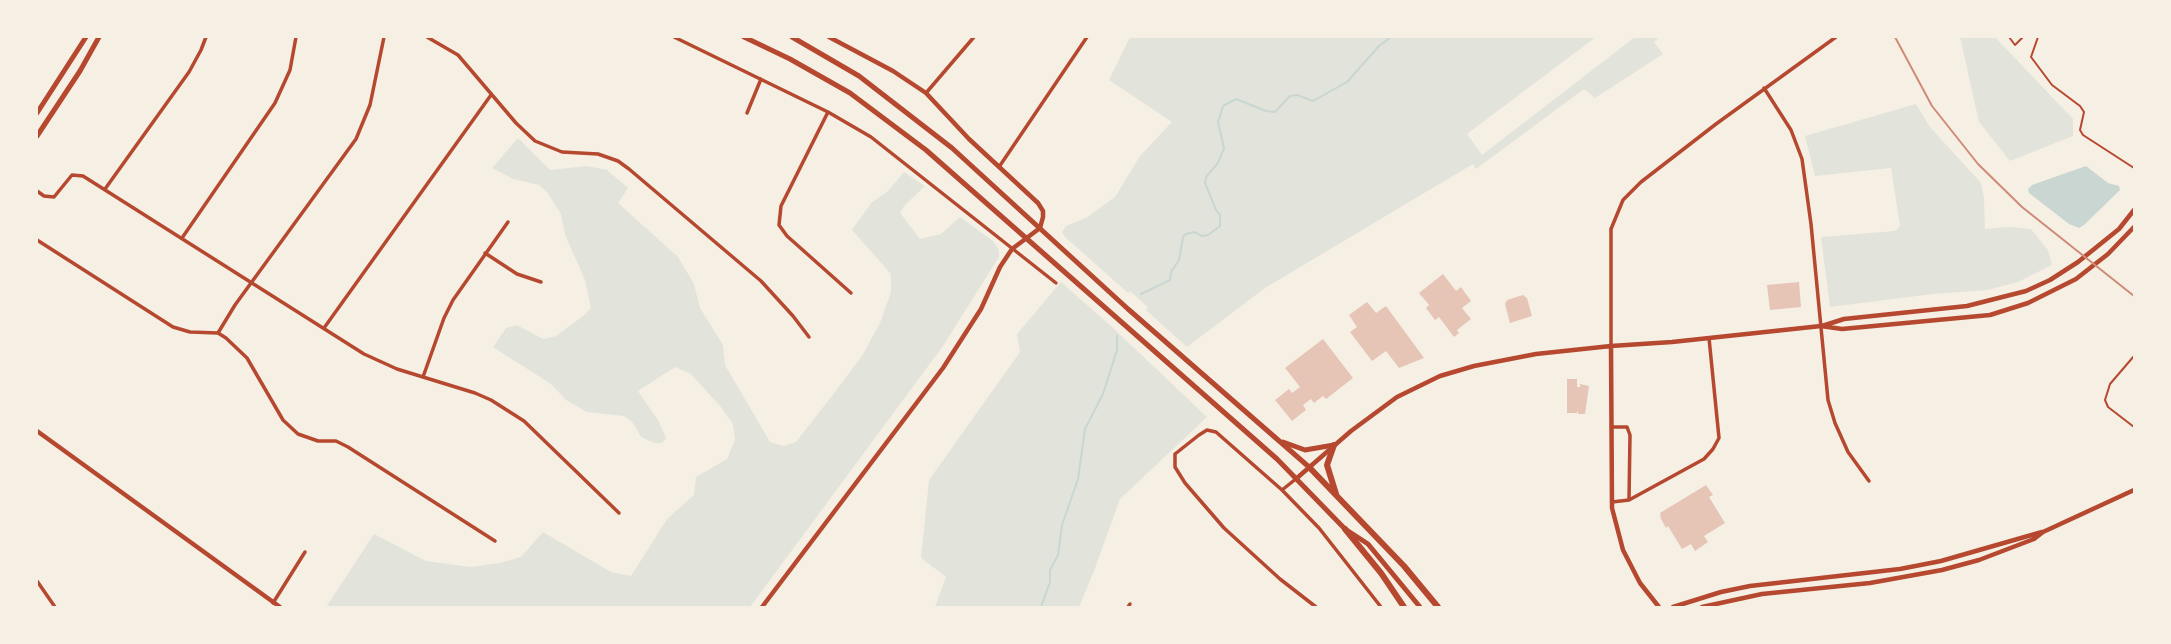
<!DOCTYPE html>
<style>
body{margin:0}
#map{position:relative;width:2171px;height:644px;overflow:hidden;background:#f6efe4;font-family:Raleway,sans-serif}
canvas{display:block}
.frame{position:absolute;inset:0;border:38px solid #f6efe4;pointer-events:none}
</style>
<div id="map">
<canvas width="2171" height="644"></canvas>
<div class="frame"></div>
</div>
<script>
const ctx = document.querySelector('canvas').getContext('2d');
ctx.lineJoin = 'round';
function paint(path, color) {
  ctx.fillStyle = color;
  ctx.fill(path, 'evenodd');
}
function poly(rows) {
  const path = new Path2D();
  for (const r of rows) {
    path.moveTo(r[0], r[1]);
    for (let i = 2; i < r.length; i += 2) path.lineTo(r[i], r[i + 1]);
  }
  return path;
}
function trace(path, color, width, dash) {
  ctx.strokeStyle = color;
  ctx.lineWidth = width;
  ctx.lineCap = dash ? 'butt' : 'round';
  ctx.setLineDash(dash || []);
  ctx.stroke(path);
}
paint(poly([
 [1130,37,1596,37,1467,134,1482,155,1635,37,1660,37,1654,42,1663,54,1595,98,1584,89,1476,169,1473,164,1265,288,1187,347,1146,310,1148,307,1130,291,1128,293,1065,237,1062,232,1066,226,1086,218,1115,197,1140,156,1172,122,1109,80],
 [1960,37,1995,37,2073,119,2073,136,2010,161,1979,122],
 [1916,104,1930,127,1981,183,1984,198,1985,229,2009,227,2031,229,2048,250,2052,265,2018,282,1987,290,1933,294,1830,307,1821,237,1895,231,1900,226,1891,168,1815,176,1805,136],
 [518,138,550,170,587,166,607,170,628,188,618,203,678,257,694,284,700,308,723,345,725,365,770,442,784,446,796,442,828,401,862,356,880,323,891,292,891,274,852,230,872,202,887,192,904,172,925,186,904,206,900,213,920,239,941,234,960,217,993,241,999,250,999,257,943,346,750,607,326,607,374,534,426,561,470,567,500,563,521,557,543,532,611,572,631,576,667,519,694,495,696,477,727,459,735,440,733,424,720,406,691,374,675,367,638,391,658,420,666,438,662,443,654,443,641,437,633,423,624,416,587,412,566,400,551,384,493,347,506,328,517,325,543,339,556,336,583,316,591,308,585,280,565,235,561,214,547,192,539,185,513,179,492,168],
 [1061,282,1111,326,1207,417,1120,499,1094,571,1079,607,935,607,946,577,921,558,929,480,1020,352,1017,334]
]), '#e2e4dc');
paint(poly([
 [2086,166,2108,183,2119,186,2120,190,2084,225,2079,228,2069,224,2029,193,2028,189,2032,185]
]), '#c9d6d2');
trace(poly([
 [1141,294,1170,280,1171,272,1179,260,1183,237,1186,234,1194,232,1202,236,1208,235,1220,226,1220,215,1216,210,1205,183,1206,177,1218,163,1224,148,1218,122,1223,106,1236,99,1266,111,1275,112,1290,96,1297,95,1313,101,1347,82,1379,46,1391,37],
 [1041,607,1050,582,1050,570,1058,555,1062,525,1078,479,1085,429,1103,394,1117,350,1117,336]
]), '#c9d6d2', 2);
paint(poly([
 [1443,274,1456,291,1461,287,1471,301,1462,308,1471,319,1457,330,1459,333,1454,337,1439,317,1435,320,1426,308,1429,305,1419,293],
 [1799,282,1801,307,1770,310,1767,285],
 [1523,295,1527,298,1532,316,1510,323,1505,304,1507,300],
 [1367,302,1376,313,1386,306,1424,358,1399,368,1386,351,1372,361,1350,332,1357,327,1349,315],
 [1323,339,1353,378,1326,399,1323,396,1314,403,1311,399,1303,405,1306,410,1292,421,1275,400,1289,389,1292,393,1300,387,1285,368],
 [1567,379,1577,379,1577,387,1580,387,1580,384,1589,386,1585,414,1578,414,1578,410,1577,413,1567,413],
 [1706,485,1713,495,1709,497,1725,523,1704,536,1708,542,1695,551,1691,544,1682,549,1668,526,1666,528,1661,519,1660,513]
]), '#e6c5b7');
trace(poly([
 [2009,37,2015,45,2023,37],
 [2038,37,2031,57,2052,85,2080,106,2084,112,2080,130,2083,135,2134,168]
]), '#b5482f', 2);
trace(poly([
 [2134,356,2110,384,2105,400,2108,407,2134,427]
]), '#b5482f', 2);
trace(poly([
 [427,37,458,55,516,123,535,141,562,152,598,154,618,161,629,169,761,281,793,316,809,337],
 [674,37,828,112,871,137,1056,283],
 [1764,88,1791,130,1802,159,1811,224,1828,400,1835,423,1848,452,1869,481],
 [926,93,974,37],
 [828,112,781,206,779,225,787,236,851,293],
 [747,113,761,79],
 [999,167,1087,37],
 [105,189,189,72,201,50,206,37],
 [37,191,44,196,54,197,72,175,83,176,364,354,397,369,475,393,491,400,524,421,619,513],
 [182,238,275,103,290,70,296,37],
 [37,240,173,327,190,332,218,333,226,338,247,358,283,420,298,434,318,441,336,441,348,447,495,541],
 [485,253,517,274,541,282],
 [324,328,491,95],
 [218,333,235,305,356,139,370,105,384,37],
 [1611,346,1611,229,1623,200,1641,182,1716,124,1836,37],
 [423,377,444,318,453,300,508,222],
 [1612,427,1627,427,1630,435,1629,500],
 [1282,490,1297,478],
 [1612,502,1629,500,1704,459,1713,449,1719,438,1709,338],
 [37,581,55,607],
 [273,603,305,552],
 [1128,607,1130,604],
 [1316,607,1280,579,1224,528,1185,483,1175,467,1175,454,1199,435,1207,430,1216,432,1282,490,1319,528,1381,607]
]), '#b5482f', 3.5);
trace(poly([
 [1822,326,1844,319,1967,306,2026,291,2050,280,2078,262,2119,229,2134,210],
 [1611,346,1612,508,1623,550,1640,583,1659,607],
 [37,431,280,607],
 [1297,478,1351,431,1397,397,1440,376,1474,366,1536,354,1611,346,1672,342,1821,326,1842,329,1990,315,2028,303,2076,279,2108,254,2134,227],
 [762,607,943,368,981,309,1000,267,1012,249,1040,228,1043,217,1043,211,1038,203,969,139,926,93,893,71,829,37],
 [1673,607,1721,592,1750,586,1900,569,1941,561,2042,532],
 [1702,607,1762,594,1870,583,1942,570,1979,560,2034,539,2043,532,2134,490]
]), '#b5482f', 4.5);
trace(poly([
 [37,113,86,37],
 [37,136,80,71,99,37]
]), '#b5482f', 5);
trace(poly([
 [744,37,790,59,850,93,926,150,1277,459,1345,529,1368,544,1420,607],
 [792,37,859,76,952,148,1128,309,1309,467],
 [1283,442,1305,450,1334,445]
]), '#b5482f', 5);
trace(poly([
 [1334,445,1327,465,1336,494],
 [1309,467,1404,566,1438,607],
 [1345,529,1381,573,1404,607]
]), '#b5482f', 6);
trace(poly([
 [1895,37,1932,106,1978,164,2022,207,2134,296]
]), '#cf8b77', 2);
</script>
